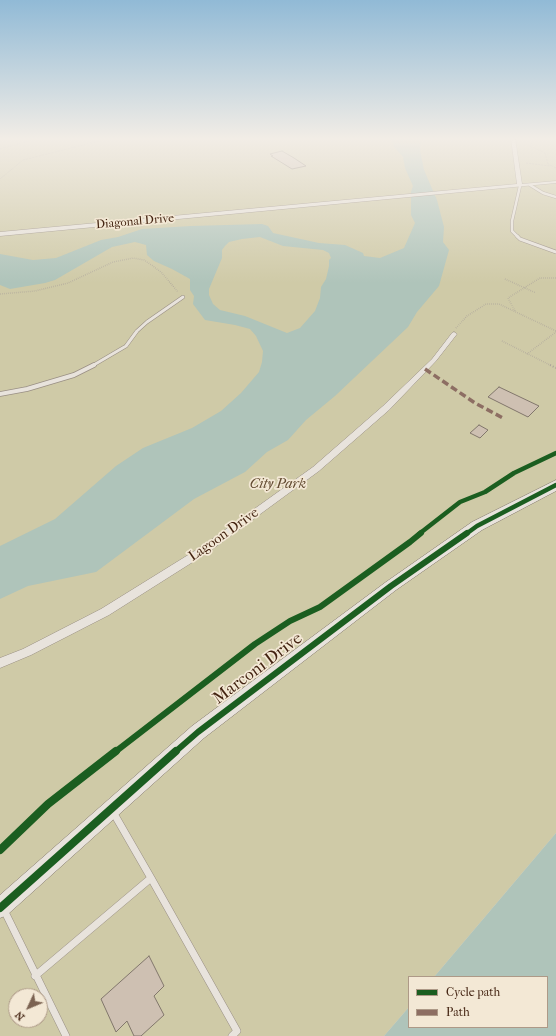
<!DOCTYPE html>
<style>
body{margin:0}
#map{position:relative;width:556px;height:1036px;overflow:hidden;background:#e2d8c8;font-family:"IM FELL French Canon",serif}
canvas{display:block}
.legend{position:absolute;left:408px;top:976px;width:140px;height:52px;box-sizing:border-box;background:#f3e8d5;border:1px solid #ad9987;margin:0;padding:5px 7px;list-style:none;font-size:12px;color:#432311}
.legend li{display:flex;align-items:center;gap:8px;height:20px}
.legend b{width:20px;border:1px solid #ad9987}
.north{position:absolute;left:8px;top:988px;width:40px;height:40px;box-sizing:border-box;background:#f3e8d5;border:1px solid #ad9987;border-radius:50%;rotate:226deg;font-size:11px;font-weight:700;line-height:16px;text-align:center;color:#432311}
.north::after{content:'';display:block;margin:auto;width:14px;height:18px;background:#7b6251;clip-path:polygon(50% 0,100% 100%,50% 72%,0 100%)}
</style>
<div id="map">
<canvas width="556" height="1036"></canvas>
<ul class="legend">
<li><b style="height:5px;background:#1b5e20"></b>Cycle path</li>
<li><b style="height:5px;background:#8d6e63"></b>Path</li>
</ul>
<div class="north">N</div>
</div>
<script>
const ctx = document.querySelector('canvas').getContext('2d');
ctx.lineJoin = 'round';
function paint(path, color) {
  ctx.fillStyle = color;
  ctx.fill(path, 'evenodd');
}
function poly(rows) {
  const path = new Path2D();
  for (const r of rows) {
    path.moveTo(r[0], r[1]);
    for (let i = 2; i < r.length; i += 2) path.lineTo(r[i], r[i + 1]);
  }
  return path;
}
function trace(path, color, width, dash) {
  ctx.strokeStyle = color;
  ctx.lineWidth = width;
  ctx.lineCap = dash ? 'butt' : 'round';
  ctx.setLineDash(dash || []);
  ctx.stroke(path);
}
function drawText(font, color, halo, rows, align = 'center') {
  ctx.font = font + ' "IM FELL French Canon",serif';
  ctx.lineWidth = 3.5;
  ctx.setLineDash([]);
  ctx.textBaseline = 'middle';
  ctx.strokeStyle = halo;
  ctx.fillStyle = color;
  for (const [text, x, y, turn = 0] of rows) {
    ctx.save();
    ctx.translate(x, y);
    ctx.rotate((+turn || 0) * Math.PI / 180);
    ctx.textAlign = isNaN(turn) ? turn : align;
    if (halo) ctx.strokeText(text, 0, 0);
    ctx.fillText(text, 0, 0);
    ctx.restore();
  }
}
paint(poly([
 [0,138,556,138,556,833,434,977,409,977,409,1007,384,1036,0,1036],
 [16,996,40,996,40,1020,16,1020]
]), '#cfcaa7');
paint(poly([
 [390,138,421,138,420,150,424,170,437,200,444,227,443,242,449,250,439,286,417,312,408,327,335,396,306,420,288,440,267,452,245,472,194,499,96,572,28,586,0,599,0,546,55,519,116,466,143,448,192,428,221,411,241,393,259,372,262,362,263,351,256,336,250,329,235,325,205,320,193,304,194,296,190,290,190,279,172,269,154,261,147,255,146,245,135,242,112,247,55,280,45,283,10,289,0,285,0,254,33,260,56,258,101,240,118,237,142,229,191,226,262,224,268,226,273,233,319,243,345,245,363,253,364,256,380,258,404,248,415,223,411,215,411,192,413,186,405,168,403,157,395,148],
 [260,237,283,246,323,250,329,253,331,258,329,260,329,266,326,279,321,287,320,298,315,311,300,328,287,333,245,316,220,310,213,304,209,295,209,289,222,258,222,250,225,246,229,242,242,239],
 [556,833,556,1036,384,1036,409,1007,409,1027,547,1027,547,977,434,977]
]), '#afc4ba');
const building = poly([
 [282,151,294,158,306,166,292,169,271,156,273,156,270,154,282,151],
 [499,387,539,406,528,417,488,397,499,387],
 [479,425,488,430,480,438,470,433,479,425],
 [149,956,164,986,154,996,164,1015,141,1036,134,1036,127,1021,116,1032,101,999,149,956]
]);
paint(building, '#cec0b2');
trace(building, '#82776c', 1);
const laneFar3 = poly([
 [530,185,543,193,556,197],
 [518,237,512,231,512,221,520,186]
]);
const laneFar2 = poly([
 [517,236,520,239,556,252],
 [92,366,126,346,137,331,147,322,183,297]
]);
const laneFar1 = poly([
 [0,394,27,389,74,375,94,365]
]);
const lane = poly([
 [113,812,151,878],
 [4,910,66,1036],
 [35,976,151,878,237,1031,232,1036]
]);
const street = poly([
 [511,138,515,138,522,184,556,181,556,183,0,236,0,232,517,184,511,138],
 [454,332,457,334,436,361,389,410,319,471,207,553,109,615,31,655,0,668,0,658,23,649,101,609,201,547,313,467,383,406,432,359,452,333,454,332]
]);
const secondary = poly([
 [556,480,556,491,482,530,396,590,204,738,7,915,0,918,0,895,192,726,386,582,472,522,556,480]
]);
trace(laneFar3, '#998f84', 3.5);
trace(laneFar2, '#998f84', 4);
trace(laneFar1, '#998f84', 5.5);
trace(lane, '#998f84', 8);
trace(street, '#998f84', 1);
trace(secondary, '#82776c', 1);
trace(poly([
 [544,138,532,141,530,146,545,153,548,164,556,168],
 [0,149,39,138],
 [526,163,550,166],
 [0,179,23,160,111,138]
]), '#aba39b', 1, [0.5, 1]);
trace(poly([
 [505,279,536,293],
 [0,294,35,291,68,283,113,262,133,258,144,260,153,266,162,273,178,292],
 [515,311,508,298,540,278,556,278],
 [456,328,467,316,486,304,499,304,556,331],
 [502,341,552,366],
 [527,354,556,332]
]), '#aba39b', 1.5, [0.5, 1.5]);
trace(poly([
 [550,365,556,368]
]), '#aba39b', 2, [1, 2]);
trace(laneFar3, '#e8e3dc', 2.5);
trace(laneFar2, '#e8e3dc', 3);
trace(laneFar1, '#e8e3dc', 4);
trace(lane, '#e8e3dc', 7);
paint(street, '#e8e3dc');
paint(secondary, '#e8e3dc');
trace(poly([
 [425,369,475,403,503,418]
]), '#8d6e63', 3.5, [7, 3.5]);
trace(poly([
 [419,534,460,502,485,492,514,473,556,453],
 [466,534,477,526,556,485]
]), '#1b5e20', 4.5);
trace(poly([
 [115,752,255,644,290,621,320,607,410,542,421,533],
 [175,752,198,732,391,586,467,533]
]), '#1b5e20', 6);
trace(poly([
 [0,850,48,804,116,751],
 [0,908,176,751]
]), '#1b5e20', 8);
const sky = ctx.createLinearGradient(0, 0, 0, 283);
sky.addColorStop(0, '#91bad6');
sky.addColorStop(0.49, '#f2ede6');
sky.addColorStop(1, '#f2ede600');
ctx.fillStyle = sky;
ctx.fillRect(0, 0, 556, 283);
drawText('12px', '#432311', '#f3e8d5', [
 ["Diagonal Drive",135,222,-5]
]);
drawText('italic 14px', '#624a30', '#f3e8d5', [
 ["City Park",278,485]
]);
drawText('14px', '#432311', '#f3e8d5', [
 ["Lagoon Drive",224,535,-35]
]);
drawText('17px', '#432311', '#f3e8d5', [
 ["Marconi Drive",258,669,-37]
]);
</script>
